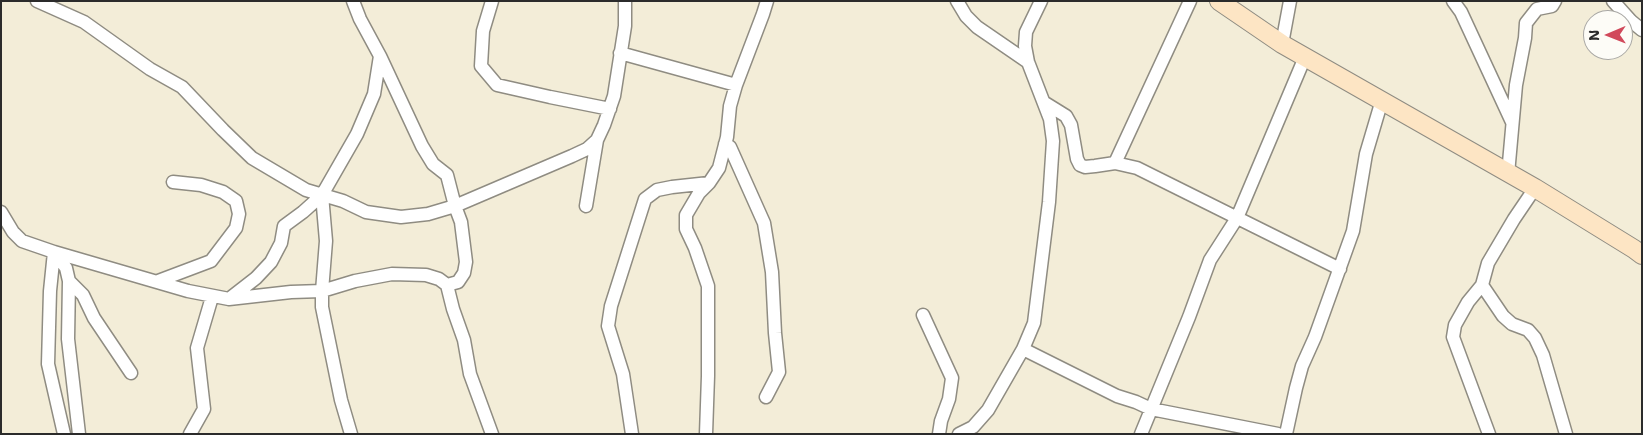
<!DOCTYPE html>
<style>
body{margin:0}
#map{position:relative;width:1643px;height:435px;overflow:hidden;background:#f3edd8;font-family:"Shantell Sans",sans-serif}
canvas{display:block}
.frame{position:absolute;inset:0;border:2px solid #2b2b2b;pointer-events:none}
.north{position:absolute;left:1583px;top:10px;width:50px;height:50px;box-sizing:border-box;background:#fdfcf7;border:1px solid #a9a8a5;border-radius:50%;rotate:269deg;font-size:14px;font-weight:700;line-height:20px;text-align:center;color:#2b2b2b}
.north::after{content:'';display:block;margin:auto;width:18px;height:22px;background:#d1495b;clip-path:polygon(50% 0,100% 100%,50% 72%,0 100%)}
</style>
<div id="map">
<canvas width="1643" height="435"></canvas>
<div class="frame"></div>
<div class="north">N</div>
</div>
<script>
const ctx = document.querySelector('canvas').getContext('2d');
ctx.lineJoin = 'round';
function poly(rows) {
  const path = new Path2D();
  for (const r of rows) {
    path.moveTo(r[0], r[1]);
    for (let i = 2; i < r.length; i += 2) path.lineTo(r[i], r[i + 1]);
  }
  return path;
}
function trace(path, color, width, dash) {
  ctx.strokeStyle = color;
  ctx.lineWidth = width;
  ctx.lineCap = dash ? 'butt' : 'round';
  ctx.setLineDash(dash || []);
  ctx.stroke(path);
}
const street = poly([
 [37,1,84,22,150,69,182,87,223,130,252,158,306,190,343,201,366,212,401,217,428,214,455,206,572,156,587,149,597,140,604,125,614,96,625,26,625,1],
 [353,1,360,19,380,56,422,146,433,164,447,175,455,206,461,222,466,262,464,273,458,282,447,285],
 [492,1,483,31,481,66,497,85,550,97,610,109],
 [957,1,966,16,977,27,1028,62],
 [1190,1,1115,163,1137,168,1340,269],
 [1453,1,1461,12,1512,122],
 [1613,1,1631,21,1642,30],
 [1282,44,1290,1],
 [620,53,736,85],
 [1045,103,1066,116,1071,125,1077,159,1080,165,1085,167,1095,166,1115,163],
 [725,144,730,147,764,223,772,272,775,333,779,372,766,397],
 [1508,174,1516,85,1525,38,1526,23,1537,9,1552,6,1555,1],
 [322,195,326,241,322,291,322,307,341,400,351,434],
 [586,206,597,140],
 [1,212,13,232,22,241,54,252,66,268,69,281,83,295,94,318,131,373],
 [69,281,68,339,79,434],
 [158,281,211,261,236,228,239,214,236,201,223,192,201,185,173,182],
 [1482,285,1503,316,1512,324,1528,330,1535,338,1543,355,1566,434],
 [229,299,256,278,271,262,281,243,284,226,303,212,322,195,357,134,374,94,380,56],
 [923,315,952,378,949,399,941,421,939,434],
 [1023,349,1117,396,1136,402,1151,409,1278,434],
 [64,434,48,364,50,291,54,252,188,291,229,299,291,292,322,291,355,281,392,274,426,275,439,279,447,285,453,309,464,340,470,374,492,434],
 [190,434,204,409,197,348,212,297],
 [632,434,623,374,608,326,611,306,645,199,657,190,672,187,709,183],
 [706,434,708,376,708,286,695,248,686,229,686,215,699,193,709,183,719,168,727,137,730,106,736,85,763,14,767,1],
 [959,434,973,427,988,410,1023,349,1034,323,1049,202,1053,141,1050,119,1028,62,1025,46,1026,32,1041,1],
 [1141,434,1189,317,1210,260,1237,218,1305,57],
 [1286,434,1296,388,1302,366,1315,337,1353,231,1366,154,1382,100],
 [1489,434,1453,337,1455,325,1468,302,1482,285,1488,263,1514,219,1535,188]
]);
const secondary = poly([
 [1219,1,1282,44,1535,188,1634,249,1642,255]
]);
trace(street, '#8f8c82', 15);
trace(secondary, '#8f8c82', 20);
trace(street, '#fff', 12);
trace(secondary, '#fde5c4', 18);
</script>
